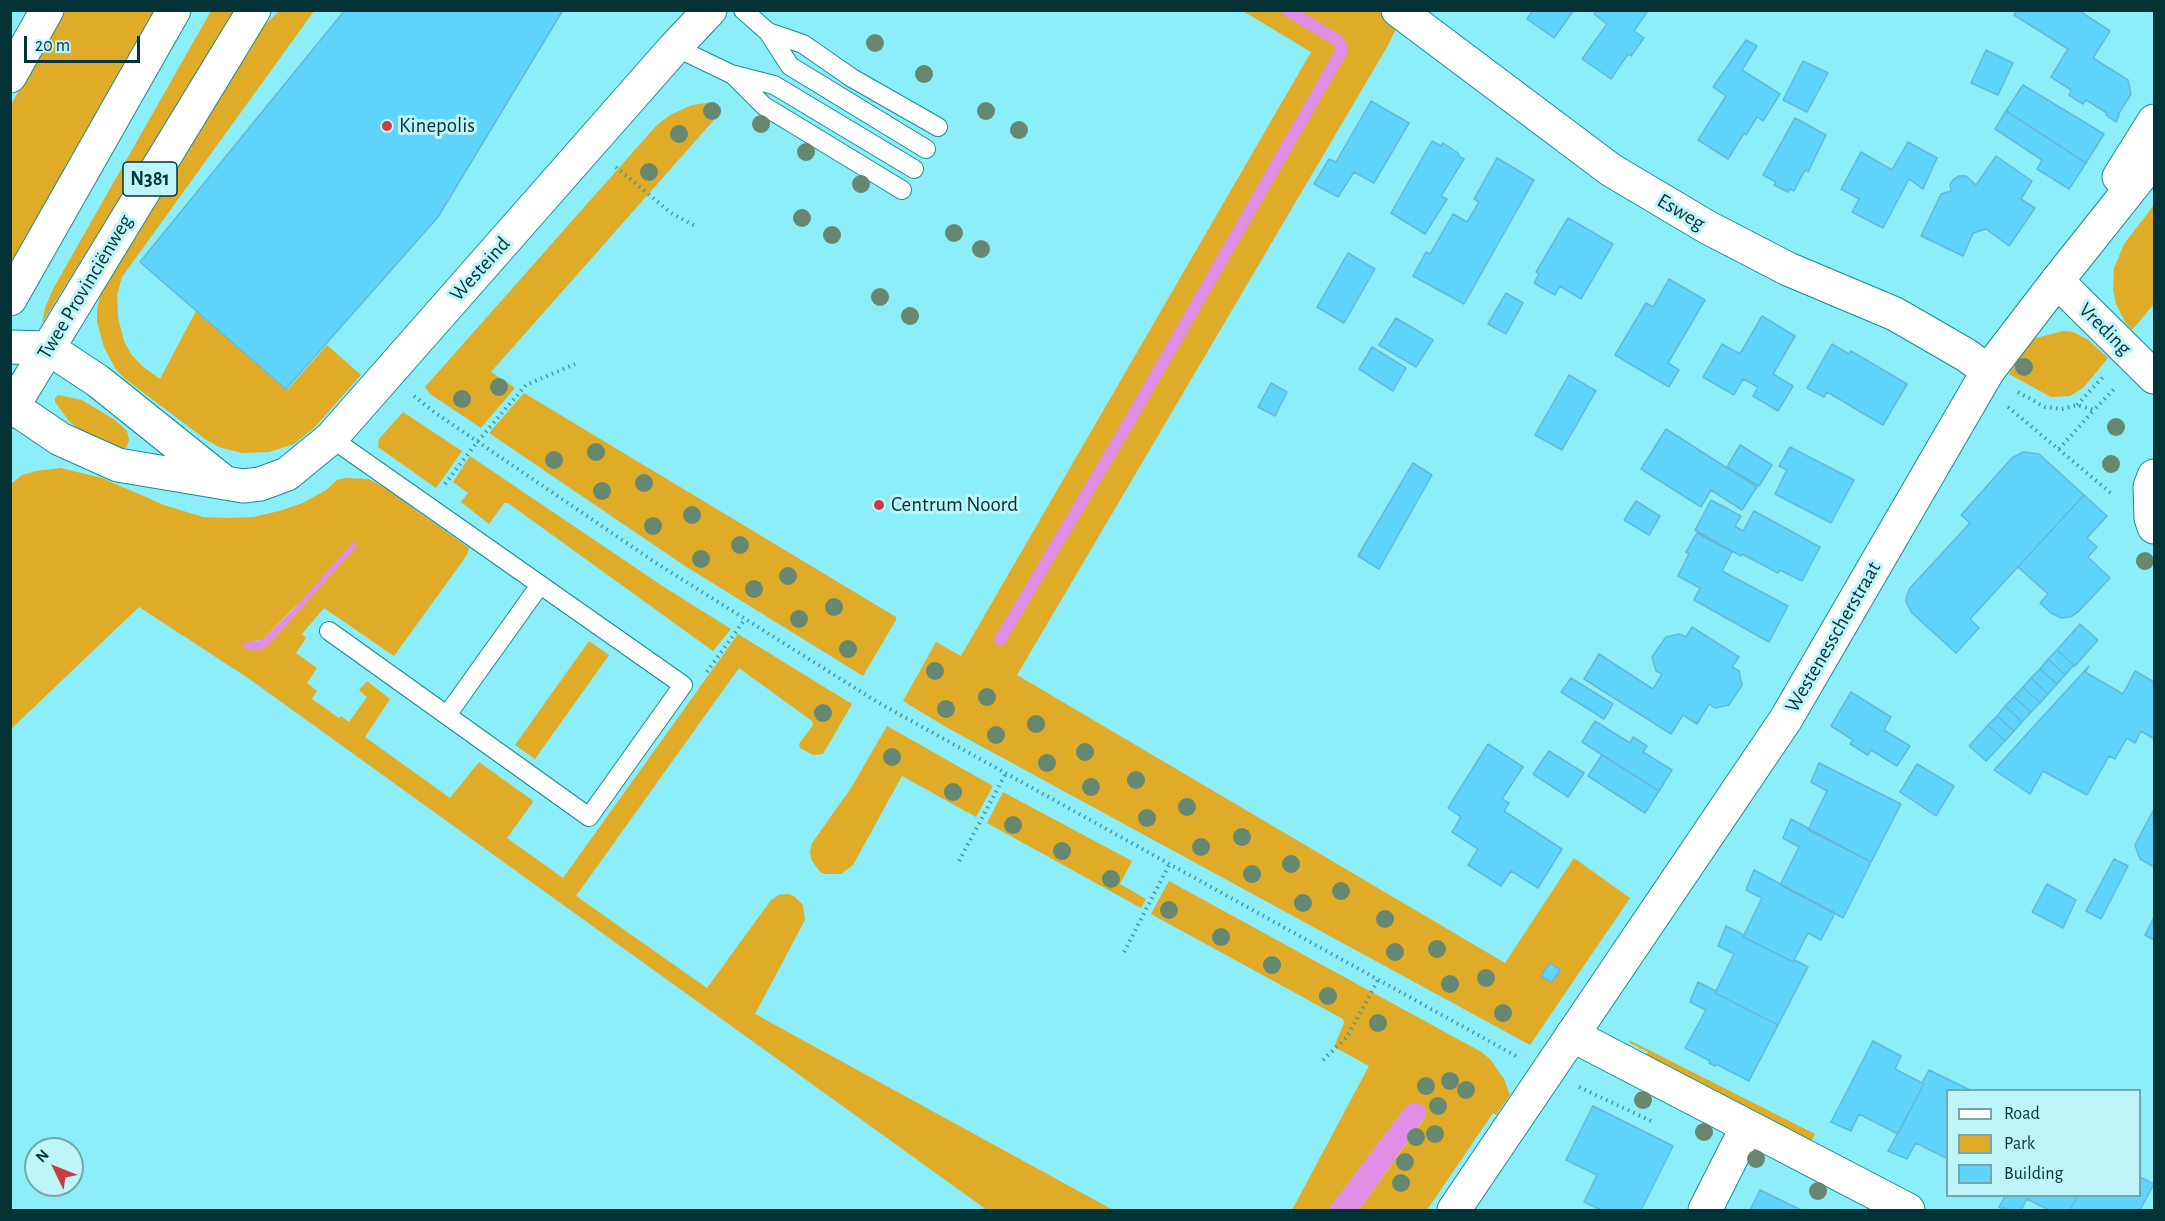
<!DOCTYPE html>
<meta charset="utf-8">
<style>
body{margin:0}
#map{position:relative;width:2165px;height:1221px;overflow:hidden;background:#8beef9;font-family:"Alegreya Sans",sans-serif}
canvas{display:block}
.frame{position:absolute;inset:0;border:12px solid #043337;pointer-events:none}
.legend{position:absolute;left:1946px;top:1089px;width:195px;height:108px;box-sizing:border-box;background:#bdf5fb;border:2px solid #73a7ad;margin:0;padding:8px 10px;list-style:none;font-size:18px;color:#043337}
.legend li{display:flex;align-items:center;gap:12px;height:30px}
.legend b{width:30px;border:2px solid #73a7ad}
.north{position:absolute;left:24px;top:1137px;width:60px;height:60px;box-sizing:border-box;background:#bdf5fb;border:2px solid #73a7ad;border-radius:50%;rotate:313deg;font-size:16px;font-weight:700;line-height:24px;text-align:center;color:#043337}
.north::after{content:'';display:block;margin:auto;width:21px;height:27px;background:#cb3c3e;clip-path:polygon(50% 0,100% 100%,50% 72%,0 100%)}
.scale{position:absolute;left:24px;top:36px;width:116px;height:27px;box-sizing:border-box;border:3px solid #043337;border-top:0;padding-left:8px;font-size:18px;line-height:21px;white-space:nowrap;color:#043337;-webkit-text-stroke:4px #bdf5fb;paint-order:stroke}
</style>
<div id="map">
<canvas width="2165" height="1221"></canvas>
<div class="frame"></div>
<ul class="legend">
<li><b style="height:8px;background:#fff"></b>Road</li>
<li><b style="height:16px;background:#e0ab26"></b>Park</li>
<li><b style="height:16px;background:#5fd4fd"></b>Building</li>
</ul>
<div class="north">N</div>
<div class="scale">20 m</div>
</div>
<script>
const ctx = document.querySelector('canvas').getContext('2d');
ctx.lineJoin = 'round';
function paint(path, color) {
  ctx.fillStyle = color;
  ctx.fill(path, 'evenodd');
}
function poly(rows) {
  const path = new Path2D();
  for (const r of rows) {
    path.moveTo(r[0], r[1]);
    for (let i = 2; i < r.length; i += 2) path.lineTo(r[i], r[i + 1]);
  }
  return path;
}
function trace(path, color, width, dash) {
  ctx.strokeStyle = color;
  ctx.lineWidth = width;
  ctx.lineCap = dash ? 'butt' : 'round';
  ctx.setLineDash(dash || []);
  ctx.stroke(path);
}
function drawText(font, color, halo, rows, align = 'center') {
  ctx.font = font + ' "Alegreya Sans",sans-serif';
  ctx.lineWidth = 6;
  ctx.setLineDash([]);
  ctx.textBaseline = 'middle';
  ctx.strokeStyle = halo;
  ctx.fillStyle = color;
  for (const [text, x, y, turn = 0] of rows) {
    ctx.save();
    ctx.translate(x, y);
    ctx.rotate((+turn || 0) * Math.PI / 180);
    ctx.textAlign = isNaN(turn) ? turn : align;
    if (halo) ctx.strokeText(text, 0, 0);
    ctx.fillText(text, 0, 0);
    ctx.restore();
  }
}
paint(poly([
 [61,11,155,11,11,266,11,105],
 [211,11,237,11,42,323,45,308,53,289],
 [279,11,314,11,122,277,117,295,118,318,124,341,131,354,142,366,160,379,196,311,285,389,288,389,327,345,361,375,315,427,294,444,269,452,242,453,219,447,205,439,124,378,115,368,104,347,97,322,97,309,102,287,257,33],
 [1243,11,1379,11,1398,25,1387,47,1017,675,1505,963,1574,858,1630,898,1530,1045,946,727,903,701,936,642,961,656,1311,52],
 [714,102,713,121,491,372,514,387,514,389,481,428,430,394,425,387,656,126,670,115,692,105],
 [2154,205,2154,304,2132,330,2125,322,2116,304,2113,289,2114,268,2124,244],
 [2063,331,2073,332,2087,339,2108,358,2083,388,2070,396,2051,397,2009,374,2027,345,2036,338],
 [524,393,896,617,896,620,863,676,685,566,489,433],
 [58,395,82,400,115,420,127,431,129,440,127,447,122,450,84,435,69,421,55,402,55,398],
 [403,412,462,451,436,488,378,447,379,439],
 [470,456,664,587,731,629,713,651,508,503,504,503,489,524,461,502,468,493,453,482],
 [61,468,102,478,164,505,203,517,227,518,253,517,279,511,303,503,326,490,337,480,346,478,369,479,382,486,469,548,467,555,394,656,324,608,302,634,306,638,296,653,317,668,307,683,317,691,312,699,339,718,341,716,349,722,367,697,359,690,367,681,390,699,365,737,450,798,479,762,532,800,533,802,507,838,563,878,738,634,852,704,823,754,813,755,800,748,799,744,813,725,812,721,739,668,576,896,707,988,771,900,779,895,787,894,794,896,803,905,805,920,755,1014,1113,1210,987,1210,248,678,139,607,11,729,11,484,22,475,36,471],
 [357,545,272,641,252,641,262,640],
 [589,641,609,655,535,759,515,745],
 [887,726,993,786,976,817,902,776,853,865,841,874,825,874,820,872,812,861,810,853,812,843,851,788],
 [1003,792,1132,861,1120,884,1146,899,1141,908,987,823],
 [1169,881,1463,1042,1480,1051,1490,1059,1504,1079,1510,1095,1496,1115,1493,1113,1427,1210,1359,1210,1423,1120,1426,1115,1425,1108,1423,1105,1404,1109,1328,1210,1292,1210,1369,1066,1334,1047,1344,1023,1343,1019,1151,914],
 [1629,1040,1815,1134,1810,1144,1644,1060,1648,1052,1630,1043]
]), '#e0ab26');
paint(poly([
 [354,541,357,546,272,641,265,648,254,651,244,648,242,643,262,640,291,612],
 [1411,1103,1423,1105,1426,1108,1426,1115,1359,1210,1328,1210,1404,1109]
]), '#df8de5');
trace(poly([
 [1000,640,1125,429,1341,52,1342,48,1337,40,1287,10]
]), '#df8de5', 12);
const building = poly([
 [345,10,563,10,438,217,286,389,140,262,345,10],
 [1533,10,1574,10,1554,38,1527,19,1533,10],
 [1597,10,1647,12,1634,31,1644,38,1631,56,1628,54,1611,79,1582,59,1607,24,1594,14,1597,10],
 [2017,10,2078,10,2110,31,2093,58,2128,80,2131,94,2118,115,2119,116,2116,122,2106,115,2107,113,2086,100,2083,104,2069,95,2071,90,2051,77,2068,49,2014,15,2017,10],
 [1746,40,1757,46,1742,70,1780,94,1763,121,1757,117,1746,135,1744,133,1728,159,1698,140,1726,96,1713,87,1746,40],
 [1986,50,2013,63,1998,95,1971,83,1986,50],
 [1803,61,1828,73,1807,112,1783,100,1803,61],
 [2023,85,2104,134,2086,163,2006,111,2023,85],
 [1371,101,1409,123,1374,183,1354,172,1338,197,1314,184,1329,159,1336,162,1371,101],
 [2006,111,2086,163,2069,189,2037,169,2042,160,1995,129,2006,111],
 [1795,118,1826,135,1808,172,1805,170,1794,191,1790,189,1788,192,1774,185,1776,182,1763,175,1795,118],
 [1432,141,1441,146,1443,143,1458,153,1460,157,1464,159,1441,196,1447,199,1425,234,1391,213,1432,141],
 [1908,142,1937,158,1923,189,1909,179,1883,228,1852,212,1859,199,1841,189,1861,152,1892,170,1908,142],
 [1996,156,2032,181,2021,199,2035,208,2009,246,1986,229,1973,233,1963,256,1921,236,1941,194,1951,191,1950,184,1954,179,1959,176,1966,176,1976,185,1996,156],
 [1497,158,1534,180,1464,304,1413,276,1426,252,1430,254,1453,214,1467,222,1479,202,1474,199,1497,158],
 [1568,218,1613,244,1581,299,1560,286,1555,295,1534,283,1539,274,1536,272,1568,218],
 [1348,253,1375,269,1344,323,1317,307,1348,253],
 [1669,279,1705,300,1668,363,1679,370,1669,387,1615,355,1646,303,1653,307,1669,279],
 [1506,293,1523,303,1506,334,1488,324,1506,293],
 [1762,316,1795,336,1773,374,1793,386,1778,411,1753,396,1758,387,1743,379,1734,395,1703,377,1722,344,1740,354,1762,316],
 [1396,318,1433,340,1416,367,1379,345,1396,318],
 [1832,344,1849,354,1851,351,1907,384,1883,425,1827,392,1824,397,1807,388,1832,344],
 [1372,347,1406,368,1393,391,1359,369,1372,347],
 [1569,375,1596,391,1562,450,1535,435,1569,375],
 [1271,383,1287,392,1275,416,1258,407,1271,383],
 [1666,429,1757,487,1742,510,1711,490,1701,507,1641,469,1666,429],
 [1740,445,1772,465,1759,486,1727,467,1740,445],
 [1790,447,1854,480,1831,523,1775,494,1787,470,1779,466,1790,447],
 [2023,452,2039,454,2084,495,1970,619,1979,628,1956,653,1912,613,1906,602,1907,595,1910,588,1970,523,1961,515,2012,458,2023,452],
 [1413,463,1432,475,1379,569,1358,556,1413,463],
 [2084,495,2107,516,2087,538,2097,547,2088,557,2110,578,2078,612,2070,617,2061,618,2051,613,2040,603,2048,594,2018,567,2084,495],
 [1711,500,1741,516,1735,526,1743,531,1754,511,1820,547,1802,581,1780,570,1778,573,1742,554,1741,556,1695,530,1711,500],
 [1636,501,1660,516,1649,535,1624,520,1636,501],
 [1697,533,1732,552,1722,571,1788,606,1769,642,1694,600,1700,588,1678,576,1689,554,1686,552,1697,533],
 [2080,624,2098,640,2075,666,2057,650,2080,624],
 [1692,627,1739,657,1732,667,1739,671,1742,685,1729,705,1715,708,1709,704,1697,724,1683,715,1671,734,1584,679,1599,654,1653,689,1662,674,1656,671,1652,657,1666,637,1679,634,1686,637,1692,627],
 [2057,650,2074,665,2065,675,2048,659,2057,650],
 [2048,659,2065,675,2057,684,2040,669,2048,659],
 [2089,666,2085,672,2123,694,2135,671,2154,682,2154,739,2141,731,2135,743,2127,738,2115,759,2109,756,2087,795,2043,771,2030,794,1994,770,2089,666],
 [2040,669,2057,684,2048,694,2031,678,2040,669],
 [1571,678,1613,704,1604,719,1561,692,1571,678],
 [2031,678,2048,694,2040,703,2023,687,2031,678],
 [2023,687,2040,703,2031,712,2014,697,2023,687],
 [1851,692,1891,717,1884,730,1910,746,1897,766,1871,750,1868,755,1850,744,1853,740,1831,726,1851,692],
 [2014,697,2031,712,2022,722,2005,706,2014,697],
 [2005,706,2022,722,2014,731,1997,716,2005,706],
 [1997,716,2014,731,2005,741,1988,725,1997,716],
 [1595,721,1630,743,1633,737,1647,746,1643,752,1672,770,1659,791,1582,742,1595,721],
 [1988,725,2005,741,1986,761,1969,746,1988,725],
 [1488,744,1523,767,1502,799,1509,803,1504,811,1562,849,1538,888,1511,871,1501,886,1468,865,1478,849,1452,832,1461,817,1448,808,1488,744],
 [1549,751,1584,773,1568,797,1533,774,1549,751],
 [1602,755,1659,791,1645,813,1588,776,1602,755],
 [1819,763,1901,804,1871,862,1808,830,1827,791,1811,782,1819,763],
 [1917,764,1954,786,1936,816,1900,792,1917,764],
 [2154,809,2154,867,2140,859,2135,845,2154,809],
 [1791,819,1871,862,1843,918,1780,885,1799,847,1783,838,1791,819],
 [2114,859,2128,866,2101,919,2086,911,2114,859],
 [1754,870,1835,913,1821,940,1808,933,1793,962,1743,937,1762,898,1746,890,1754,870],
 [2047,884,2076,900,2063,928,2032,912,2047,884],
 [2154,917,2154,940,2145,935,2154,917],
 [1726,926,1744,935,1743,937,1793,962,1795,960,1808,967,1778,1025,1715,993,1734,954,1718,946,1726,926],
 [1550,963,1560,970,1552,982,1541,976,1550,963],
 [1698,982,1716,991,1715,993,1778,1025,1749,1081,1716,1064,1715,1066,1709,1063,1710,1061,1685,1048,1706,1010,1690,1002,1698,982],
 [1873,1041,1901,1056,1895,1069,1924,1084,1898,1134,1859,1114,1851,1131,1831,1122,1873,1041],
 [1929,1070,1970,1090,1948,1090,1948,1159,1916,1143,1907,1159,1888,1151,1924,1084,1922,1083,1929,1070],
 [1593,1106,1673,1146,1641,1210,1601,1210,1584,1202,1597,1175,1566,1160,1593,1106],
 [2140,1177,2154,1184,2140,1210,2070,1210,2078,1196,2140,1196,2140,1177],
 [1760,1190,1801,1210,1750,1210,1760,1190],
 [2005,1196,2078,1196,2070,1210,2049,1210,2027,1199,2021,1210,2009,1210,2003,1207,2002,1209,1999,1207,2005,1196]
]);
paint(building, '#5fd4fd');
trace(building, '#64b9d9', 1.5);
const lane = poly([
 [743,10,768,32,790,66,926,149],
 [768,32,803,44,852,78,938,127],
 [675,47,731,74,774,85,914,169],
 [733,75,764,106,902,190],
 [329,631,589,817,683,685,331,438],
 [447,715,540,585]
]);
const street = poly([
 [1398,10,1611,170,1707,227,1788,269,1895,314,1966,355,1988,371],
 [10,76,47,10],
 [2057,281,2154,377],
 [10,347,48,348,98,381,224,482],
 [10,402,13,407,60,439,118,465,243,486,260,484,287,474,331,438,675,47,710,10],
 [2154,476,2150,487,2151,518,2154,527],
 [1572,1035,1908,1210],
 [1705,1210,1747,1127]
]);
const secondary = poly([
 [2119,177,2154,121],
 [1454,1210,1786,719,1988,371,2057,281,2154,159]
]);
const primary = poly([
 [10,299,174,10],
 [10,411,254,10]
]);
trace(lane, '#1a8b95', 20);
trace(street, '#1a8b95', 35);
trace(secondary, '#1a8b95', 35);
trace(primary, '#1a8b95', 35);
trace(poly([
 [616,167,671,213,697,227],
 [2018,392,2045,407,2062,409,2077,405,2094,410,2114,389],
 [414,396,434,412,656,563,879,703,1516,1056],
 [2077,405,2103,377],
 [2008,407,2112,494],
 [2059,449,2094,410],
 [445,484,478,441,526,385,575,364],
 [707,672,745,619],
 [959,861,1006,773],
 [1124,952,1169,865],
 [1323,1060,1347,1037,1378,980],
 [1579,1087,1651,1121]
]), '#4d98a0', 4, [1.5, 4.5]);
trace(lane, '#fff', 18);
trace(street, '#fff', 33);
trace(secondary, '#fff', 33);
trace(primary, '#fff', 33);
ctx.fillStyle = '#678870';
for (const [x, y] of [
 [875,43],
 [924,74],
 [712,111],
 [986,111],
 [761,124],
 [1019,130],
 [679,134],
 [806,152],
 [649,172],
 [861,184],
 [802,218],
 [954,233],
 [832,235],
 [981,249],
 [880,297],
 [910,316],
 [2024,367],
 [499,387],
 [462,399],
 [2116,427],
 [596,452],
 [554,460],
 [2111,464],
 [644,483],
 [602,491],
 [692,515],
 [653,526],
 [740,545],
 [701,559],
 [2145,561],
 [788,576],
 [754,589],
 [834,607],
 [799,619],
 [848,649],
 [935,671],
 [987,697],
 [946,709],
 [823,713],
 [1036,724],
 [996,735],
 [1085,752],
 [892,757],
 [1047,763],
 [1136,780],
 [1091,787],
 [953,792],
 [1187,807],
 [1147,818],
 [1013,825],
 [1242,837],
 [1201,847],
 [1062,851],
 [1291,864],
 [1252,874],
 [1111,879],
 [1341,891],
 [1303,903],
 [1169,910],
 [1385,919],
 [1221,937],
 [1437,949],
 [1395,952],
 [1272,965],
 [1486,978],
 [1450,984],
 [1328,996],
 [1503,1013],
 [1378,1023],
 [1450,1081],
 [1426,1086],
 [1466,1090],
 [1643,1100],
 [1438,1106],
 [1704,1132],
 [1435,1134],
 [1416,1137],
 [1756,1159],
 [1405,1162],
 [1401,1183],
 [1818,1191]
]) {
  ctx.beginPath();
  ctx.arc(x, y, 9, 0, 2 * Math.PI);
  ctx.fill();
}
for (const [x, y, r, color] of [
 [387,126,6,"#cb3c3e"],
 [879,505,6,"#cb3c3e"]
]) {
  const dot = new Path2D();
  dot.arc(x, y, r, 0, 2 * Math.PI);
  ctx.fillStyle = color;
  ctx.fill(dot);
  trace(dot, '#bdf5fb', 2);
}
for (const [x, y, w] of [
 [150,179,54]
]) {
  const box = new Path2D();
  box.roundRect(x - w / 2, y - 17, w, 34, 4.5);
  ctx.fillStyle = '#bdf5fb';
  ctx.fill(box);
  trace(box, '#043337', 1.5);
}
drawText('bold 20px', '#043337', null, [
 ["N381",150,179]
]);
drawText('21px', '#043337', '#bdf5fb', [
 ["Kinepolis",399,126],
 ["Centrum Noord",891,505]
], 'left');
drawText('21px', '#043337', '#bdf5fb', [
 ["Esweg",1681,212,31],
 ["Westeind",480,269,-48],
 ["Twee Provinciënweg",85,287,-59],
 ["Vreding",2105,329,45],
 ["Westenesscherstraat",1833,637,-60]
]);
</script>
